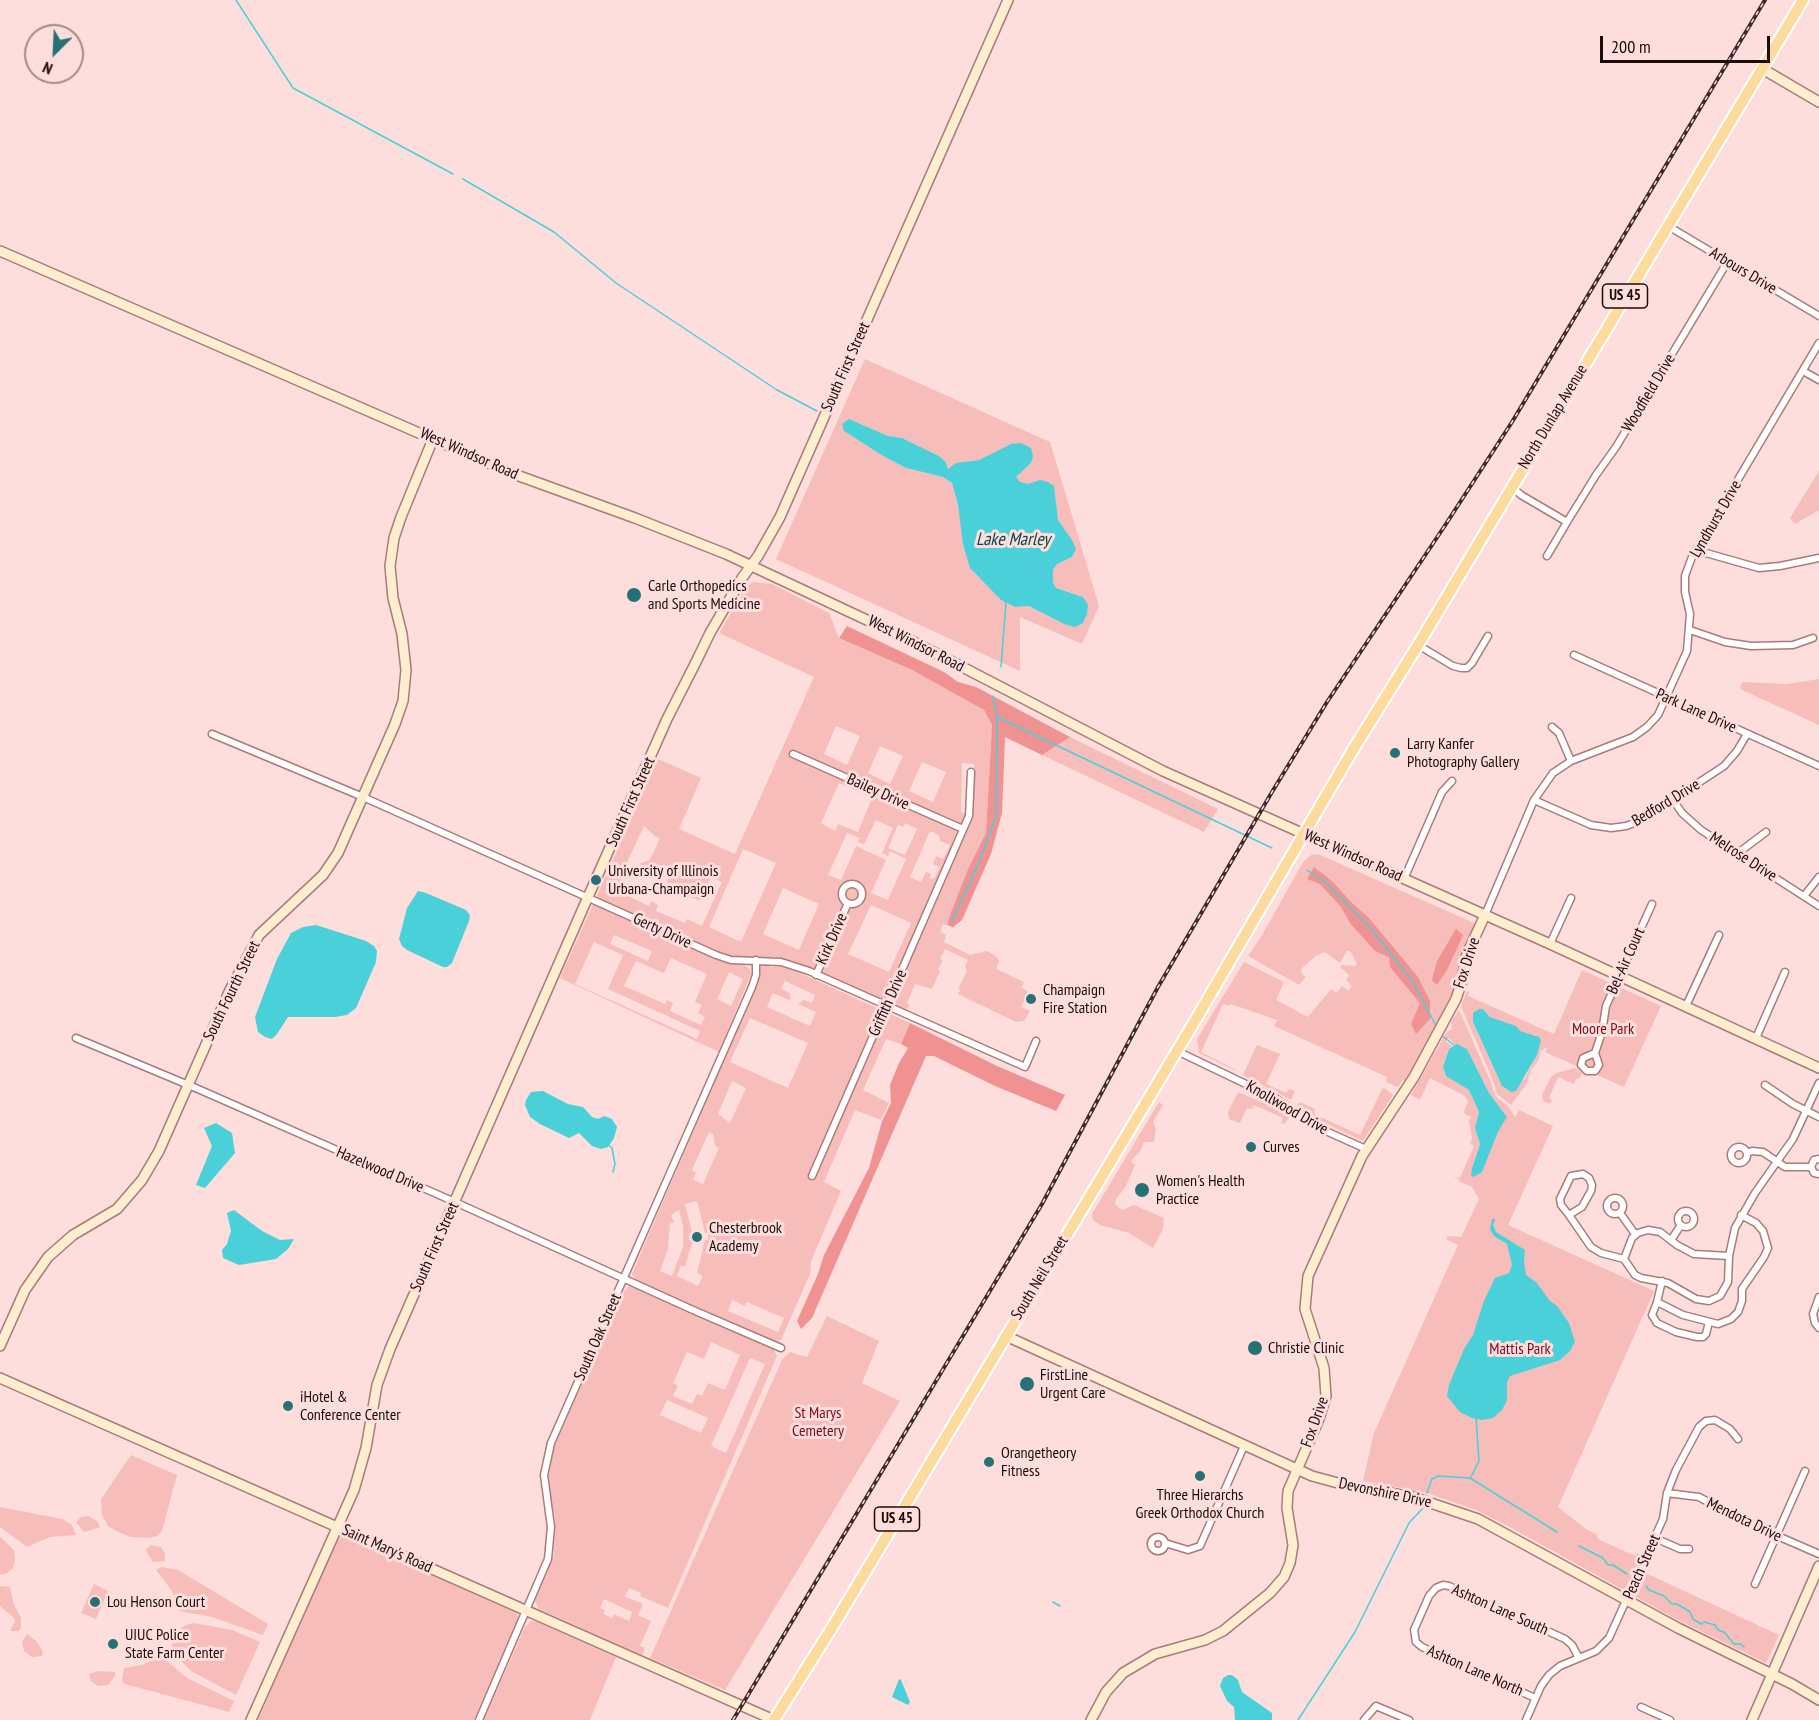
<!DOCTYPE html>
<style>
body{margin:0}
#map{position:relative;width:1819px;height:1720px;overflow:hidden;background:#fddedc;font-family:"PT Sans Narrow",sans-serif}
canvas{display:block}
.north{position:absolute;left:24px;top:24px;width:60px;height:60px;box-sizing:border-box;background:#fddedc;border:2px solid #a38a88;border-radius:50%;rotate:204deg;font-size:16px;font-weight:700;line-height:24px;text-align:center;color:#1c0b0b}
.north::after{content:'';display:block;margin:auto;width:21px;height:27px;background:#267175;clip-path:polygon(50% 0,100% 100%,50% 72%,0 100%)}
.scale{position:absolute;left:1600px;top:36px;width:170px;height:27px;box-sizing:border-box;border:3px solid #1c0b0b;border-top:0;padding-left:8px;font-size:18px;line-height:21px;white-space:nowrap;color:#1c0b0b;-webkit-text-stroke:4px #fddedc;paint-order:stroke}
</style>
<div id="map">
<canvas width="1819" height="1720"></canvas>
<div class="north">N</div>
<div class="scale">200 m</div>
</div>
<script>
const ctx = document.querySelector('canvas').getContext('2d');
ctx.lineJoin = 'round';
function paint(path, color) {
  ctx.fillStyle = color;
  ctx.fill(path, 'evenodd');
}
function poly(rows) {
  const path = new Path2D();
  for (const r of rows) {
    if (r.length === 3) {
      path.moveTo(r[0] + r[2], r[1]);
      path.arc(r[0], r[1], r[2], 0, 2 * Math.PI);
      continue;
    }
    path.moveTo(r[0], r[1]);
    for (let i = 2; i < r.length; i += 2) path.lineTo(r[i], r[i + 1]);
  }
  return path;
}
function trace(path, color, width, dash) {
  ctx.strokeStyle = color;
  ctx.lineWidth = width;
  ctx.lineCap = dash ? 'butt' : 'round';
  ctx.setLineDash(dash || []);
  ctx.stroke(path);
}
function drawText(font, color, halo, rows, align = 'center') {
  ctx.font = font + ' "PT Sans Narrow",sans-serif';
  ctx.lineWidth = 6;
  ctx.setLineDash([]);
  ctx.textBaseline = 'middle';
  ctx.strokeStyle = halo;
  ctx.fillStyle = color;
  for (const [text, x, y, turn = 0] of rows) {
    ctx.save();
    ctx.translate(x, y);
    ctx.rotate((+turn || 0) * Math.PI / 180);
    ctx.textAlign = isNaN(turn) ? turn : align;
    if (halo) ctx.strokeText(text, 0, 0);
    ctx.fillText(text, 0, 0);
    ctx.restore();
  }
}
paint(poly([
 [865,359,1050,442,1099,606,1082,644,1020,617,1020,671,776,559],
 [849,419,888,436,902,438,939,456,945,461,948,469,969,461,979,460,1011,444,1031,463,1015,477,1019,482,1028,484,1055,509,1058,520,1072,540,1072,557,1057,564,1053,570,1053,582,1056,588,1083,597,1064,624,1029,606,1015,607,1001,600,987,584,975,574,952,483,943,477,906,468,883,456,844,431],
 [1819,471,1819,510,1795,524,1790,518],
 [753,582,772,584,829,613,839,638,912,670,984,710,992,725,986,833,968,869,947,925,943,924,940,932,946,935,944,942,970,955,987,951,996,956,999,961,996,969,1024,982,1021,988,1028,991,1021,1007,1030,1011,1024,1021,1016,1022,958,994,960,990,958,989,967,971,965,966,968,960,945,949,940,959,943,960,938,970,940,971,932,989,915,984,907,1003,910,1005,905,1011,892,1003,971,822,974,764,962,763,961,812,967,814,885,1001,881,1000,790,961,774,957,742,958,737,960,750,969,751,974,719,1052,560,978,658,759,701,778,679,829,735,854,814,677,721,634,720,632,738,601,749,585],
 [836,726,860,736,847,765,824,754],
 [880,746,903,756,890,784,868,773],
 [922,762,946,772,933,802,909,791],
 [839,783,872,798,858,832,838,824,835,831,821,823],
 [876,820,893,828,882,853,888,856,890,851,906,859,888,900,871,893,886,860,856,846,841,880,828,875,847,833,860,838,858,842,864,844],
 [905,823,917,829,905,855,888,848,898,825,903,827],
 [644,826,656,837,660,838,650,860,641,863,636,874,624,869],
 [930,831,939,835,940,841,950,845,943,859,936,856,933,864,940,867,934,879,930,878,931,874,926,872,921,882,910,877],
 [743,849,776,863,741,942,709,927],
 [650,865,668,874,667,886,700,901,711,877,722,882,702,926,687,919,685,923,656,911,658,905,652,901,649,906,616,890,624,873,638,879,643,867],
 [783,888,819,904,799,950,763,934],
 [871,905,911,923,889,972,848,954],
 [614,935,652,951,648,961,610,944],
 [594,942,623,955,608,989,700,1031,697,1039,575,984],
 [671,958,707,974,695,1002,702,1005,698,1013,705,1017,701,1025,670,1011,673,1003,667,1000,665,1004,624,986,636,961,664,973],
 [729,972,743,979,731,1006,717,999],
 [1819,679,1819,725,1740,689,1742,682,1787,684],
 [1070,737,1218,809,1204,832,1042,755],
 [1318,854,1474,923,1474,927,1464,950,1457,983,1450,1000,1406,1081,1403,1080,1398,1087,1386,1082,1387,1077,1274,1026,1277,1020,1231,1004,1230,1006,1223,1004,1201,1052,1236,1070,1236,1071,1199,1053,1197,1039,1244,962,1284,982,1276,1000,1308,1017,1331,989,1337,993,1342,986,1349,991,1352,986,1346,980,1349,975,1340,967,1342,965,1355,966,1357,964,1350,951,1347,951,1340,963,1325,952,1316,956,1301,969,1302,974,1306,977,1299,985,1248,956,1261,937,1303,862,1311,855],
 [766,964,770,965,770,967,782,967,802,974,910,1023,901,1044,886,1039,863,1090,889,1103,881,1120,855,1110,824,1182,841,1191,811,1261,810,1274,781,1340,775,1342,653,1288,635,1279,632,1274,757,983,761,966],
 [785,981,815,995,812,1003,804,1000,798,1004,816,1012,810,1026,767,1007,773,993,791,1001,790,993,781,989],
 [750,1018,808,1043,788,1088,730,1062],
 [732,1081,746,1088,730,1123,718,1114],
 [709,1132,713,1134,715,1146,719,1148,703,1184,693,1180,696,1173,692,1170],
 [697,1201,705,1233,708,1233,708,1240,705,1240,697,1273,703,1276,698,1286,677,1276,681,1265,685,1267,693,1240,689,1240,689,1233,692,1232,685,1204],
 [679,1210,683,1226,683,1247,672,1276,660,1271,668,1249,670,1223,674,1223,671,1215],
 [732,1300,745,1306,747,1302,784,1318,778,1332,728,1311],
 [1582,970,1661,1006,1624,1087,1545,1052,1547,1048,1545,1048,1541,1051,1538,1061,1531,1070,1526,1085,1511,1105,1497,1094,1494,1083,1461,1006,1467,991,1469,992,1468,996,1554,1034],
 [1483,1009,1490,1017,1516,1026,1519,1031,1530,1035,1535,1035,1541,1041,1537,1055,1525,1078,1507,1090,1502,1086,1473,1022],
 [1459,1010,1490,1080,1495,1096,1508,1106,1515,1117,1519,1110,1553,1126,1508,1225,1654,1291,1558,1507,1586,1529,1596,1534,1598,1539,1635,1556,1637,1553,1640,1554,1642,1557,1637,1569,1779,1635,1766,1663,1676,1619,1508,1526,1476,1510,1427,1493,1363,1481,1374,1433,1458,1245,1446,1239,1448,1236,1461,1237,1479,1199,1472,1187,1459,1181,1459,1179,1452,1176,1460,1178,1474,1146,1470,1144,1472,1138,1469,1121,1471,1117,1463,1113,1468,1102,1465,1096,1430,1078,1420,1100,1411,1095,1446,1033,1452,1029,1451,1022],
 [1449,1038,1456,1045,1467,1049,1489,1093,1507,1117,1498,1132,1485,1164,1472,1168,1480,1143,1475,1128,1479,1112,1469,1090,1446,1076,1444,1072,1443,1067,1449,1049,1452,1046,1445,1041],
 [1257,1045,1280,1054,1266,1084,1286,1093,1289,1089,1295,1091,1291,1100,1243,1075],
 [1575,1068,1582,1073,1579,1079,1576,1079,1574,1084,1558,1077,1549,1098,1552,1100,1550,1104,1543,1101,1542,1095,1551,1077,1557,1073],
 [1384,1088,1393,1095,1363,1141,1318,1120,1297,1105,1300,1102,1315,1109,1314,1114,1360,1135,1382,1089],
 [1238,1092,1269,1105,1289,1117,1288,1119,1284,1124,1281,1123,1283,1118,1254,1105,1252,1109,1247,1108,1240,1123,1229,1119,1228,1112],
 [1159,1102,1163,1105,1153,1122,1156,1129,1154,1142,1144,1142,1141,1150,1133,1159,1131,1162,1135,1165,1131,1174,1126,1186,1116,1199,1115,1204,1122,1210,1134,1205,1164,1218,1163,1229,1153,1248,1129,1233,1100,1225,1093,1220,1092,1214],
 [628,1287,635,1287,772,1346,777,1356,668,1608,640,1596,641,1593,629,1588,625,1597,642,1603,642,1607,638,1615,651,1621,640,1646,645,1648,642,1655,539,1609,535,1601,554,1555,555,1517,550,1496,548,1475,554,1446,625,1290],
 [711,1342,740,1355,725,1390,708,1383,702,1396,697,1394,692,1404,673,1396,678,1386,673,1383,687,1352,704,1359],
 [750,1358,765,1364,726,1453,711,1446],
 [667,1400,708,1418,701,1433,660,1415],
 [604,1599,632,1612,629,1621,614,1614,612,1618,604,1614,605,1610,600,1608],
 [827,1316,879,1341,862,1383,900,1401,725,1690,650,1658,782,1360,790,1352,807,1357],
 [131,1455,177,1475,162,1531,157,1536,149,1538,131,1537,118,1532,108,1526,102,1515,101,1499],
 [0,1507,62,1519,72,1525,76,1535,50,1537,27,1547,0,1527],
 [88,1516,97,1521,100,1527,84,1532,76,1522,81,1517],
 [343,1536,353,1538,517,1610,518,1621,474,1720,258,1720,337,1540],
 [0,1537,14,1550,15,1559,13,1568,6,1574,0,1575],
 [150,1545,161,1547,165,1553,165,1561,154,1562,152,1561,146,1550],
 [162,1567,178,1570,268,1624,263,1635,212,1617,179,1611,172,1591,156,1570],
 [94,1584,108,1591,96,1619,81,1613],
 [0,1586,10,1587,14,1605,21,1618,21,1628,18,1631,10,1631,15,1621,14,1618,0,1606],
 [531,1621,537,1622,616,1657,590,1720,484,1720,525,1627],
 [194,1623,232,1630,260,1642,236,1695,191,1671,173,1652,172,1645,180,1629,186,1625],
 [27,1634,37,1642,43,1652,42,1656,32,1657,24,1651,22,1642],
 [161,1656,187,1678,234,1701,229,1712,125,1684,123,1682,122,1678,124,1668,142,1665],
 [99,1671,115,1672,115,1676,108,1685,98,1686,91,1681,89,1674]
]), '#f6bdbb');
paint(poly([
 [847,626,944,672,958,682,976,687,1070,737,1042,755,1005,737,1002,813,991,854,962,920,953,927,947,925,952,910,968,869,986,833,992,725,984,710,912,670,839,638],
 [1314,867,1333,882,1351,902,1369,918,1418,977,1430,1001,1430,1019,1416,1034,1411,1024,1420,1003,1390,967,1389,957,1375,951,1350,923,1341,907,1320,884,1307,879],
 [1456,929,1463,935,1447,970,1437,985,1432,980,1437,961],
 [910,1023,997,1066,1065,1095,1056,1111,995,1086,934,1056,926,1056,812,1318,801,1329,797,1321,818,1274,824,1255,869,1168,882,1121,891,1103,890,1085,899,1063,908,1048,901,1044]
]), '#f09291');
paint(poly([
 [849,419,888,436,902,438,939,456,945,461,948,469,956,463,979,460,1011,444,1021,443,1031,448,1033,456,1031,463,1016,477,1020,482,1028,484,1040,480,1048,482,1054,486,1058,520,1072,540,1076,549,1072,557,1057,564,1053,570,1053,582,1056,588,1083,597,1088,605,1087,614,1083,623,1075,627,1064,624,1029,606,1015,607,1001,600,970,568,963,544,958,505,952,483,943,477,906,468,883,456,844,431,842,424],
 [418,891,426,893,466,910,470,915,469,921,452,963,447,967,443,967,407,950,402,946,399,939,407,908],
 [316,925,366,941,374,946,377,951,376,962,356,1008,347,1015,335,1017,288,1017,277,1034,272,1039,265,1037,258,1032,255,1017,277,959,291,933,303,927],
 [1479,1009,1483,1009,1490,1017,1516,1026,1520,1031,1539,1037,1541,1041,1537,1055,1516,1091,1511,1092,1502,1086,1473,1022,1473,1013],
 [1457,1044,1467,1049,1489,1093,1507,1117,1498,1132,1482,1172,1473,1177,1471,1175,1472,1168,1480,1144,1475,1128,1479,1112,1469,1090,1446,1076,1443,1067,1449,1049],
 [543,1091,568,1104,583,1107,592,1117,598,1119,604,1116,612,1119,617,1127,614,1138,608,1147,601,1149,592,1146,579,1133,569,1138,540,1124,530,1117,525,1105,526,1100,531,1092],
 [216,1123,232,1133,235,1153,205,1188,196,1185,212,1146,204,1128],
 [234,1210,262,1231,280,1240,294,1239,288,1249,276,1259,239,1265,223,1258,222,1250,227,1244,231,1231,227,1213],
 [1492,1219,1495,1219,1493,1225,1496,1232,1525,1250,1524,1262,1526,1275,1536,1282,1550,1301,1557,1306,1569,1323,1575,1342,1570,1351,1560,1360,1510,1376,1507,1382,1507,1400,1502,1410,1493,1418,1482,1420,1472,1418,1460,1412,1447,1396,1449,1385,1464,1349,1473,1335,1484,1301,1495,1278,1509,1273,1512,1265,1507,1244,1494,1236,1490,1229],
 [1228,1675,1232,1675,1238,1680,1242,1692,1272,1713,1272,1720,1235,1720,1234,1707,1227,1701,1220,1686,1223,1678],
 [899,1679,901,1680,910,1702,908,1705,892,1697]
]), '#49d0d8');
trace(poly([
 [236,0,293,88,453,174],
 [463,179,554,232,616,283,777,390,817,411],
 [1001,667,1006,602],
 [993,696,997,717,1272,848],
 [1307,870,1325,882,1373,931,1413,982,1437,1028],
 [952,921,979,862,996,817,997,718],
 [1441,1035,1454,1045],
 [609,1145,612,1148,615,1164,613,1172],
 [1471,1477,1479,1461,1476,1418],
 [1427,1493,1432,1479,1438,1476,1470,1478,1557,1532],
 [1579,1546,1603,1558,1608,1565,1613,1565,1627,1574],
 [1646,1586,1649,1590,1664,1596,1672,1604,1677,1604,1690,1612,1693,1619,1701,1624,1704,1622,1715,1625,1718,1630,1724,1632,1734,1644,1741,1644,1744,1647],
 [1053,1602,1060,1606],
 [1298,1720,1355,1632,1409,1523,1423,1508]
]), '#49d0d8', 1.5);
const street = poly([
 [1668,226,1819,316],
 [1803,371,1819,380],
 [1512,487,1521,495,1567,522,1547,556],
 [1567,522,1596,475,1616,447,1728,261],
 [1697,548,1706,553,1759,568,1780,566,1819,558],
 [1690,630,1725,642,1751,646,1793,645,1813,638],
 [1418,645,1453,666,1461,668,1467,668,1472,663,1488,636],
 [1574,655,1819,766],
 [1552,727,1559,733,1571,761],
 [212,734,363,797,716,955,731,960,781,962,809,971,1025,1067,1036,1041],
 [793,754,963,829],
 [1534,800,1591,825,1611,828,1626,826,1642,820,1724,766,1737,751,1747,734],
 [1673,800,1682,813,1701,830,1819,906],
 [1738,853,1766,832],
 [1404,879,1442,792,1452,781],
 [852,894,10],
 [1804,896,1819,877],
 [1485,915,1534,800,1553,773,1571,761,1633,737,1647,727,1658,715,1687,651,1690,614,1685,592,1685,576,1692,557,1819,343],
 [1550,944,1571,898],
 [816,975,848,903],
 [1686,1006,1719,935],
 [76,1038,198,1089,455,1202,693,1310,781,1348],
 [1756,1038,1785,972],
 [1177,1051,1275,1098,1319,1128,1366,1149],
 [1595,1053,1602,1032,1606,1006,1652,904],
 [1595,1053,1599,1065,1595,1071,1587,1071,1581,1065,1583,1058,1595,1053],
 [1765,1085,1793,1104,1819,1117],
 [1739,1155,8],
 [1747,1153,1752,1151,1763,1152,1785,1167,1811,1167],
 [1819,1159,1814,1160,1811,1167,1814,1173,1819,1174],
 [812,1176,969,816,971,772],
 [1615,1206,8],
 [1686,1219,8],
 [1620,1213,1635,1234],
 [1569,1215,1582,1207,1591,1191,1592,1185,1589,1178,1583,1174,1571,1176,1560,1199,1561,1205,1569,1215,1591,1247,1601,1253,1624,1259],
 [1671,1240,1681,1225],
 [1729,1256,1694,1254,1677,1245,1660,1232,1648,1230,1638,1233,1632,1238,1624,1259,1635,1275,1641,1278,1668,1283,1696,1299,1709,1301,1720,1296,1728,1282,1729,1256,1735,1228,1755,1193,1793,1139,1819,1083],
 [1662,1281,1657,1302,1652,1315,1657,1323,1676,1332,1697,1337,1703,1337,1706,1334,1709,1322],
 [1819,1297,1813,1314,1815,1323,1819,1328],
 [1657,1302,1683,1315,1718,1324,1731,1319,1738,1312,1742,1301,1742,1289,1764,1257,1768,1248,1763,1231,1756,1223,1741,1215],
 [1667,1493,1699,1497,1741,1520,1819,1554],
 [1158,1544,7],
 [1655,1538,1680,1549,1689,1549],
 [1165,1543,1188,1550,1200,1546,1244,1446],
 [1755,1584,1805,1471],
 [1535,1698,1422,1647,1416,1642,1414,1630,1429,1596,1436,1588,1443,1585,1449,1586,1565,1639,1572,1645,1579,1658],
 [1641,1707,1670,1720],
 [479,1720,548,1559,551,1527,544,1475,551,1443,752,987,756,975,756,960],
 [1364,1720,1376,1706,1409,1720],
 [1526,1720,1541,1686,1549,1675,1560,1666,1596,1651,1609,1638,1663,1519,1667,1493,1676,1470,1699,1427,1706,1421,1715,1420,1730,1429,1738,1439]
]);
const secondary = poly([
 [1761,68,1819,102],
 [0,251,511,473,635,518,726,554,918,644,1163,771,1550,944,1819,1068],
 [1006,1336,1312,1476,1349,1486,1413,1497,1478,1519,1678,1628,1792,1684,1819,1700],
 [0,1346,25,1290,48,1257,73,1235,117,1209,142,1180,159,1151,230,990,259,935,323,875,338,853,395,724,403,701,406,670,402,634,393,598,390,566,394,538,401,517,433,439],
 [0,1378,774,1720],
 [251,1720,354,1490,366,1448,377,1385,390,1349,584,906,667,719,696,662,710,633,742,578,758,556,780,517,1008,0],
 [1091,1720,1106,1692,1123,1673,1155,1654,1205,1640,1223,1631,1270,1593,1284,1577,1290,1563,1293,1545,1287,1508,1288,1491,1319,1419,1326,1396,1324,1368,1305,1309,1308,1276,1362,1156,1414,1077,1456,999,1461,984,1467,954,1485,915],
 [1752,1720,1819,1566]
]);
const primary = poly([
 [774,1720,833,1626,1196,1019,1354,748,1418,645,1803,0]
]);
trace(street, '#a97b79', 9);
trace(secondary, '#a97b79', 12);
trace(primary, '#fff', 14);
trace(street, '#fff', 6);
trace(secondary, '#feedce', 9);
trace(primary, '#fddb9c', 10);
const rail = poly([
 [733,1720,1042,1204,1158,987,1272,792,1327,702,1444,527,1512,422,1765,0]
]);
trace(rail, '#3d2a2a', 4);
trace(rail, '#fddedc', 1.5, [4.5]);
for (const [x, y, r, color] of [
 [634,595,8,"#267175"],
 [1395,753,6,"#267175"],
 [596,880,6,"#267175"],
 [1031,999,6,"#267175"],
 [1251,1147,6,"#267175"],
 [1142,1190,8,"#267175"],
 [697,1237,6,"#267175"],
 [1255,1348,8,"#267175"],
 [1027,1384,8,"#267175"],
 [288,1406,6,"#267175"],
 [989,1462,6,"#267175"],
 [1200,1476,6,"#267175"],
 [95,1602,6,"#267175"],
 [113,1644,6,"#267175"]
]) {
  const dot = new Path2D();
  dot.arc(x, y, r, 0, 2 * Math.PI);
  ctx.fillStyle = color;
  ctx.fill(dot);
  trace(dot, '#fddedc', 2);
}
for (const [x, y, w] of [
 [1625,296,45],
 [897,1519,45]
]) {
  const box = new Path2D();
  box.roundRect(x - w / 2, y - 12, w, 24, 4.5);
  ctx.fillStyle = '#fddedc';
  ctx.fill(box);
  trace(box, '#1c0b0b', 1.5);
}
drawText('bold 15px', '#1c0b0b', null, [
 ["US 45",1625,296],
 ["US 45",897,1519]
]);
drawText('16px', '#1c0b0b', '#fddedc', [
 ["Arbours Drive",1743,271,31],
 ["South First Street",846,367,-66],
 ["Woodfield Drive",1649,393,-59],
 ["North Dunlap Avenue",1553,417,-59],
 ["West Windsor Road",469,454,24],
 ["Lyndhurst Drive",1716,519,-60],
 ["West Windsor Road",916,644,27],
 ["Park Lane Drive",1696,711,24],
 ["Bailey Drive",878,792,24],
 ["South First Street",631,802,-66],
 ["Bedford Drive",1666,803,-31],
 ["West Windsor Road",1353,856,24],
 ["Melrose Drive",1743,857,33],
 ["Gerty Drive",662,931,25],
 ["Kirk Drive",832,939,-66],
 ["Bel-Air Court",1626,961,-66],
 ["Fox Drive",1467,963,-72],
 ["South Fourth Street",232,991,-64],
 ["Griffith Drive",888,1003,-66],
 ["Knollwood Drive",1287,1108,30],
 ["Hazelwood Drive",380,1170,23],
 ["South First Street",435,1247,-66],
 ["South Neil Street",1040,1278,-59],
 ["South Oak Street",598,1337,-66],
 ["Fox Drive",1315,1422,-70],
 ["Devonshire Drive",1385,1493,12],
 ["Mendota Drive",1744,1520,26],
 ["Saint Mary's Road",387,1549,24],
 ["Peach Street",1642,1567,-66],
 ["Ashton Lane South",1500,1610,24],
 ["Ashton Lane North",1475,1671,24]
]);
drawText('16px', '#1c0b0b', '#fddedc', [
 ["Carle Orthopedics",648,586],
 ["and Sports Medicine",648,604],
 ["Larry Kanfer",1407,744],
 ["Photography Gallery",1407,762],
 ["University of Illinois",608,871],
 ["Urbana-Champaign",608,889],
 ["Champaign",1043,990],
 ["Fire Station",1043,1008],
 ["Curves",1263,1147],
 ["Women's Health",1156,1181],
 ["Practice",1156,1199],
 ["Chesterbrook",709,1228],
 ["Academy",709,1246],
 ["Christie Clinic",1268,1348],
 ["FirstLine",1040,1375],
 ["Urgent Care",1040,1393],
 ["iHotel &",300,1397],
 ["Conference Center",300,1415],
 ["Orangetheory",1001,1453],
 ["Fitness",1001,1471],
 ["Three Hierarchs",1200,1495,"center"],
 ["Greek Orthodox Church",1200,1513,"center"],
 ["Lou Henson Court",107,1602],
 ["UIUC Police",125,1635],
 ["State Farm Center",125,1653]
], 'left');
drawText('16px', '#7d091d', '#fddedc', [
 ["Moore Park",1603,1029],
 ["Mattis Park",1520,1349],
 ["St Marys",818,1413],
 ["Cemetery",818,1431]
]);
drawText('italic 18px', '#09474a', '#fddedc', [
 ["Lake Marley",1013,540]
]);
</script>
